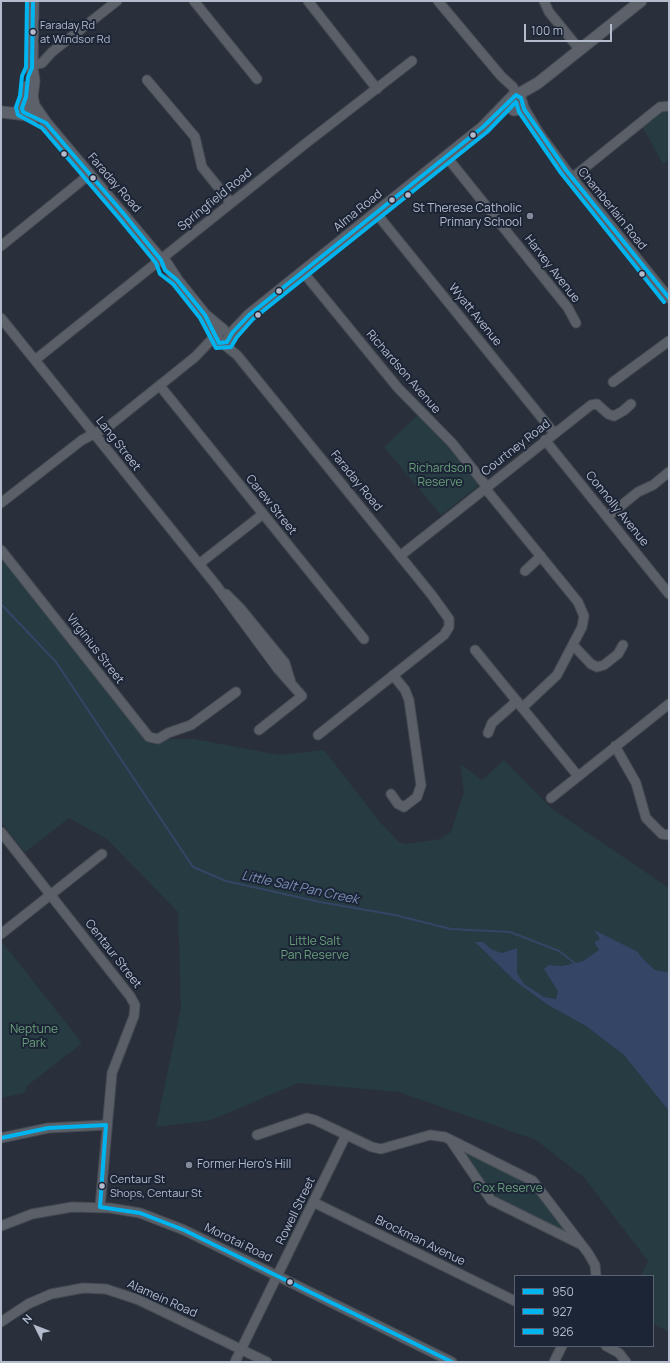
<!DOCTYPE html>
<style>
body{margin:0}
#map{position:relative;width:670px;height:1363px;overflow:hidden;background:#2a303b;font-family:Manrope,sans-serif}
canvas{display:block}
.frame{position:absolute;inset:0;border:2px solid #b4bbcc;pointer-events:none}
.legend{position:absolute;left:514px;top:1275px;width:140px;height:72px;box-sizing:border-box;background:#1c2536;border:1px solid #596172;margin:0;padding:5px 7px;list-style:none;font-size:12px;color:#b4bbcc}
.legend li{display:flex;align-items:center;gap:8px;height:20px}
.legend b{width:20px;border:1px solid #596172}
.north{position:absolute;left:16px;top:1307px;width:40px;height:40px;-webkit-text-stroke:3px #1c2536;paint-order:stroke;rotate:312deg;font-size:11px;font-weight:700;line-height:16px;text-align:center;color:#b4bbcc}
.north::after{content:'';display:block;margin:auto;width:14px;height:18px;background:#b4bbcc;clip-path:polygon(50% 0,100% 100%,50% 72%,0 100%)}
.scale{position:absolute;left:524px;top:24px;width:88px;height:18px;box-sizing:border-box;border:2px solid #b4bbcc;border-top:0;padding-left:5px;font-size:12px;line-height:14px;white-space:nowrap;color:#b4bbcc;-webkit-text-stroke:3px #1c2536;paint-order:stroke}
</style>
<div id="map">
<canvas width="670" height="1363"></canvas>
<div class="frame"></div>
<ul class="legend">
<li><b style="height:5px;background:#00b5ef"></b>950</li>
<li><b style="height:5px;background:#00b5ef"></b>927</li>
<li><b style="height:5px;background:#00b5ef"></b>926</li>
</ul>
<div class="north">N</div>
<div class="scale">100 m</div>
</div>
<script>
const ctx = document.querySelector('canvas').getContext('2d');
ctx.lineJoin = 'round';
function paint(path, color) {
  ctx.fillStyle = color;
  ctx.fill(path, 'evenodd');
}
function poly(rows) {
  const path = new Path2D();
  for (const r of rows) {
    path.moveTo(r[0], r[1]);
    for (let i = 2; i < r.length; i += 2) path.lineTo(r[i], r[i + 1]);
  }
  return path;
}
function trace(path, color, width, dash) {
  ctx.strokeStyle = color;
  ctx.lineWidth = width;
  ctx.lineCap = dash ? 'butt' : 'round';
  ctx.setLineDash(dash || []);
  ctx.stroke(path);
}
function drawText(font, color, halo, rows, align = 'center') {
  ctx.font = font + ' Manrope,sans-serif';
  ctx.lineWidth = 4;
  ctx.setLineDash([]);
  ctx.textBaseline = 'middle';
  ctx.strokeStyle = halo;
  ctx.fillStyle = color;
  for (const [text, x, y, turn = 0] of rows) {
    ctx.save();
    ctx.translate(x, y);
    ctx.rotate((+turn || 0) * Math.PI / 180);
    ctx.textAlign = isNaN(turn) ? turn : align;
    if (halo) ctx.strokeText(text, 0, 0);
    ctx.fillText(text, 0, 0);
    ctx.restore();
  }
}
paint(poly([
 [662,110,669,110,669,159,663,164,642,126],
 [419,414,477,480,478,486,441,515,384,447],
 [1,556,147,739,194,739,279,755,324,750,379,821,399,842,406,844,440,839,451,832,464,792,460,764,482,780,504,760,551,808,669,888,669,974,668,972,655,970,642,958,638,952,595,931,600,939,594,942,599,950,583,961,562,966,549,965,558,991,556,999,544,997,524,985,517,973,517,948,502,953,491,949,483,942,475,942,515,981,548,1005,586,1026,624,1055,669,1111,669,1332,653,1324,653,1276,641,1276,648,1261,584,1177,536,1140,399,1092,298,1083,211,1120,156,1127,181,1008,178,912,107,839,69,818,25,852,1,822],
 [3,943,82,1043,27,1086,24,1093,1,1098,1,945],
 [461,1149,528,1182,566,1232,493,1198]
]), '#263b42');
paint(poly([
 [594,930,638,952,642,958,655,970,668,972,669,974,669,1111,624,1055,586,1026,548,1005,515,981,475,942,483,942,491,949,502,953,517,948,517,973,524,984,544,997,556,999,558,991,544,969,549,965,562,966,583,961,599,950,594,942,600,939]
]), '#354566');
trace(poly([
 [1,604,56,662,193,867,226,881,320,902,395,915,451,929,510,932,559,951,576,964]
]), '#354566', 2);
const minor = poly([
 [194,1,257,79],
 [308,1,377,89],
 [438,1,501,76,513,87,516,95],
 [544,1,549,12,580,50],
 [32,65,42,63,52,52,117,1],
 [147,80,195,137,202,167,231,203],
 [522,104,539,133,566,170,669,298],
 [446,156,568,308,576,323],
 [572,178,660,107,669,106],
 [376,213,554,433],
 [1,246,90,174],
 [303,272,398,388,452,443,487,487],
 [1,318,216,585,278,669,302,696,259,730],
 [222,343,237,355,431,594,449,619,449,627,444,635,318,735],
 [35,360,305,144,412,61],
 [613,382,669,341],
 [160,386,364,639],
 [545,440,669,594],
 [485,488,578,602,584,616,582,627,557,675,522,708],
 [1,503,82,440,109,426,195,357,216,335],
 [607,517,638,492,653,485,669,472],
 [1,550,149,737,158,739,168,733,191,725,236,692],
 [400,556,591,405,597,404,608,414,614,416,623,411,631,404],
 [199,564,263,514],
 [525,571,541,556],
 [226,594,241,609,285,663,291,683],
 [573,645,591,664,597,667,604,665,618,654,623,645],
 [475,650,578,776],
 [488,733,492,723,517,701],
 [615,746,636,783,646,818,662,834,669,835],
 [391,794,398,804,404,807,417,797,421,785,409,700,405,690,393,675],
 [551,798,669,704],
 [1,832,130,996,135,1005,134,1016,112,1073,100,1207],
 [1,934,102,854],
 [257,1135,307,1118,315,1120,372,1147,381,1149,430,1135,445,1137,533,1181,588,1253,595,1265,596,1276],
 [1,1138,48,1128,106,1125],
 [451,1141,491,1200,580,1244],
 [313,1202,515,1301],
 [1,1226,32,1214,72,1207,110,1208,140,1213,184,1230,452,1362],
 [1,1322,28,1304,51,1294,83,1288,106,1289,139,1300,267,1362],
 [606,1346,619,1353,626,1362],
 [235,1362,346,1135],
 [554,1362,562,1346]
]);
const major = poly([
 [27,87,26,97,22,110,24,114,35,117],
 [517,95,538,83,641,1],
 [35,107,46,123,161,260,166,263,177,280,205,315,223,330],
 [2,112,27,115],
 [30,115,35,109,32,97,34,81,32,68,33,1],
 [205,315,207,321,216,334,218,341,222,343,227,342,232,333,249,315,483,127,512,97,519,96,522,104,519,109,514,110,510,107,509,101]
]);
trace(minor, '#464b53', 11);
trace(major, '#484d57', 13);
trace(minor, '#5b5f68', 9);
trace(major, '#5d616a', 11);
trace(poly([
 [33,1,32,68,28,77,26,97,22,108,23,112,46,123,123,213,161,260,165,270,177,280,205,315,219,343,227,342,232,333,249,315,483,127,516,95,521,98,524,109,566,170,669,298]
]), '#00b5ef', 4);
trace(poly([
 [27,1,26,67,22,76,20,96,16,107,18,115,42,128,118,217,156,263,160,274,173,284,200,318,216,348,231,347,237,337,253,319,487,132,516,102,519,112,561,173,664,302]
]), '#00b5ef', 4);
trace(poly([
 [1,1138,48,1128,106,1125,100,1207,140,1213,184,1230,452,1362]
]), '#00b5ef', 4);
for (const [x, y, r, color] of [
 [33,32,3.5,"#b4bbcc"],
 [473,135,3.5,"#b4bbcc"],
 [64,154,3.5,"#b4bbcc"],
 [93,178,3.5,"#b4bbcc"],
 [408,195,3.5,"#b4bbcc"],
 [392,200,3.5,"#b4bbcc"],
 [530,216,4,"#848a99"],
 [642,274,3.5,"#b4bbcc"],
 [279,291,3.5,"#b4bbcc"],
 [258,315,3.5,"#b4bbcc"],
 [189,1165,4,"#848a99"],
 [102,1186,3.5,"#b4bbcc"],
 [290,1282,3.5,"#b4bbcc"]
]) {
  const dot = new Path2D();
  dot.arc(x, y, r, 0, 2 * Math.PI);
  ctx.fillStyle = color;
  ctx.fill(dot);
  trace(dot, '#1c2536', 1.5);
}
drawText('11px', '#b4bbcc', '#1c2536', [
 ["Faraday Rd",40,26],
 ["at Windsor Rd",40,40],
 ["Centaur St",110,1180],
 ["Shops, Centaur St",110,1194]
], 'left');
drawText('12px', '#b4bbcc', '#1c2536', [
 ["Faraday Road",114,183,49],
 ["Springfield Road",215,200,-39],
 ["Chamberlain Road",612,209,51],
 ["Alma Road",358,211,-39],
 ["Harvey Avenue",552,269,52],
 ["Wyatt Avenue",475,315,51],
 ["Richardson Avenue",403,372,49],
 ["Lang Street",118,444,52],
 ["Courtney Road",516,448,-38],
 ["Faraday Road",356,481,51],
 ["Carew Street",271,505,51],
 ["Connolly Avenue",617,509,51],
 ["Virginius Street",95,649,52],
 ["Centaur Street",113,954,52],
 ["Rowell Street",296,1211,-64],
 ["Brockman Avenue",420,1241,26],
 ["Morotai Road",238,1243,26],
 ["Alamein Road",162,1299,24]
]);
drawText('12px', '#b4bbcc', '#1c2536', [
 ["St Therese Catholic",522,209],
 ["Primary School",522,223],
 ["Former Hero's Hill",197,1165,"left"]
], 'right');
drawText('12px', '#699e7a', '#1c2536', [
 ["Richardson",440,469],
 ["Reserve",440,483],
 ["Little Salt",315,942],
 ["Pan Reserve",315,956],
 ["Neptune",34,1030],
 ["Park",34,1044],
 ["Cox Reserve",508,1189]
]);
drawText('italic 13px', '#7a8eb5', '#1c2536', [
 ["Little Salt Pan Creek",300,888,12]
]);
</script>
